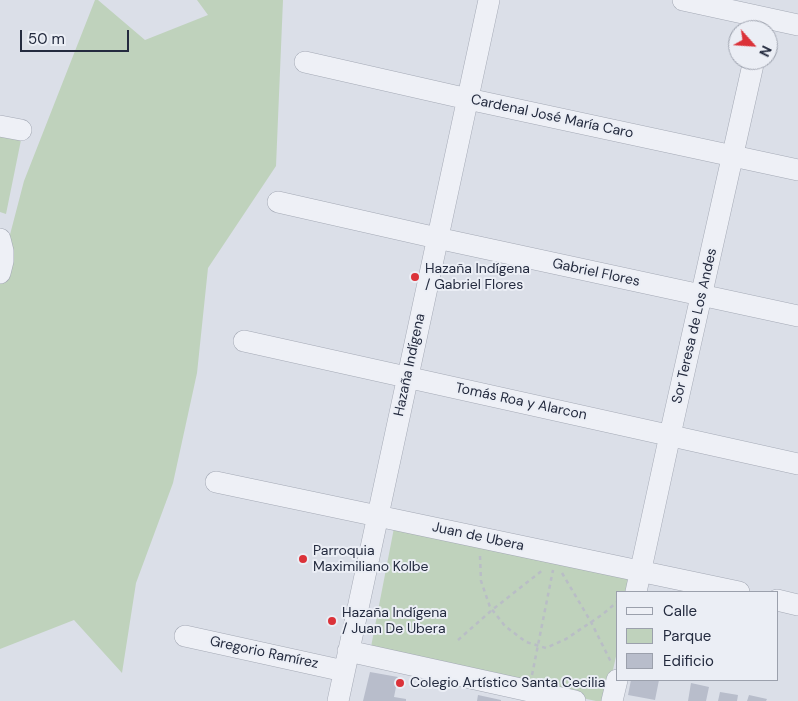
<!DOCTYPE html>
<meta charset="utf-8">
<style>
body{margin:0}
#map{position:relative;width:798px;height:701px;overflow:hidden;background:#dbdfe8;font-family:"DM Sans",sans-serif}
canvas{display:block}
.legend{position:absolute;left:616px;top:591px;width:162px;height:90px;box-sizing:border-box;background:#ebeef5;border:1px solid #9ba0ac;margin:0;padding:6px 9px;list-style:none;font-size:15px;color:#242b3f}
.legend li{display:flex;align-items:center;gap:10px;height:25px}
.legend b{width:25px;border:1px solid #9ba0ac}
.north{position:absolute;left:728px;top:20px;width:50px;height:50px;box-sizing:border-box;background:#ebeef5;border:1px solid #9ba0ac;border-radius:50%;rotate:116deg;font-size:14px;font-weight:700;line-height:20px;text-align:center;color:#242b3f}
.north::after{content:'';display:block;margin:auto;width:18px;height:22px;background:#db3239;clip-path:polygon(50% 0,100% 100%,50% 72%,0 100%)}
.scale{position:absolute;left:20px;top:30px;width:109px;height:22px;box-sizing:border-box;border:2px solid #242b3f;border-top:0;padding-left:6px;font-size:15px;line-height:18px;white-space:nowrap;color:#242b3f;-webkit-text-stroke:4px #ebeef5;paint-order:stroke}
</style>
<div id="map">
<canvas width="798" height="701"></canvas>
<ul class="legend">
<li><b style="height:6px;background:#eef0f6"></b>Calle</li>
<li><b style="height:14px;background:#bfd2bc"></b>Parque</li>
<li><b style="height:14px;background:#b8bdcb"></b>Edificio</li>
</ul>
<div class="north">N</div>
<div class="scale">50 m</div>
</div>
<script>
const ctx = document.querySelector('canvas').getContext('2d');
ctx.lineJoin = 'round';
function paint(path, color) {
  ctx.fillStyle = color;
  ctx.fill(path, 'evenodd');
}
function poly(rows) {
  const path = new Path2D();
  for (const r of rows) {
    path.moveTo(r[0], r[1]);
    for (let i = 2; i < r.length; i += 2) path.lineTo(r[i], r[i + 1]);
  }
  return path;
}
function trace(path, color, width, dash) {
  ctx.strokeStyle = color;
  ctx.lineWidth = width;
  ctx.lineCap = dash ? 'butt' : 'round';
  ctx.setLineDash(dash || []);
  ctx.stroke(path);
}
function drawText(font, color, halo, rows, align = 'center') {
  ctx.font = font + ' "DM Sans",sans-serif';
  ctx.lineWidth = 4;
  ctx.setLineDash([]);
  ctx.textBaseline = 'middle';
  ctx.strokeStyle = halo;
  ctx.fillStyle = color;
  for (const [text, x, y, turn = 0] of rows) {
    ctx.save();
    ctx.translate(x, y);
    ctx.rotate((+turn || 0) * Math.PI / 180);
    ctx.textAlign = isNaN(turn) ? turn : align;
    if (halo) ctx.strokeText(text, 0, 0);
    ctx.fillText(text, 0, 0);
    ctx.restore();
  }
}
paint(poly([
 [95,0,98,0,145,40,208,15,197,0,283,0,276,166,208,268,197,373,173,483,136,583,122,673,74,620,0,649,0,273,24,181],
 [0,136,21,140,6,214,0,212],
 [394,528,632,578,630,592,617,592,617,652,606,701,596,701,370,652]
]), '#bfd2bc');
paint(poly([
 [370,672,398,677,394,697,406,699,406,701,363,701],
 [631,680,659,680,655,700,628,695],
 [691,683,709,687,706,701,688,701],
 [720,692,738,695,737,701,718,701],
 [478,695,501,700,501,701,477,701],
 [749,695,767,699,766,701,747,701]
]), '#b8bdcb');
const minor = poly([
 [683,0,798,25],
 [305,62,468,99,798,170],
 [0,126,21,130],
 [278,202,437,238,798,316],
 [0,239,3,251,3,261,0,273],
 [244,341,798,464],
 [216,482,739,592],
 [636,592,670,435,754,60],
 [777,600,798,605],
 [185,636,344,671],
 [348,651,575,701],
 [338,701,489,0],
 [612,701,617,680]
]);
trace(minor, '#a4a9b5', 22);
trace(poly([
 [480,556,481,581,490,607,505,626,526,642,546,648,566,639,603,614,617,602],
 [562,573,591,622,612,664],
 [458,640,492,610,544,569],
 [532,675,553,570]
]), '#b9bdc6', 2.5, [4, 4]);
trace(minor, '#eef0f6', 21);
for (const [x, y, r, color] of [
 [415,277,5,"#db3239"],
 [303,559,5,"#db3239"],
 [332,621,5,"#db3239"],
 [400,683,5,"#db3239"]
]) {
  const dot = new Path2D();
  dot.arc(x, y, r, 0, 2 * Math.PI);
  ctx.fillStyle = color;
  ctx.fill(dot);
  trace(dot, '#ebeef5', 2);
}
drawText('14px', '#242b3f', '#ebeef5', [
 ["Cardenal José María Caro",552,117,12],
 ["Gabriel Flores",596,273,12],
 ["Sor Teresa de Los Andes",695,326,-77],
 ["Hazaña Indígena",410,365,-78],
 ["Tomás Roa y Alarcon",521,402,12],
 ["Juan de Ubera",478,537,12],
 ["Gregorio Ramírez",264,653,12]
]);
drawText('14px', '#242b3f', '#ebeef5', [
 ["Hazaña Indígena",425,269],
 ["/ Gabriel Flores",425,285],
 ["Parroquia",313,551],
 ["Maximiliano Kolbe",313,567],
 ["Hazaña Indígena",342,613],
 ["/ Juan De Ubera",342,629],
 ["Colegio Artístico Santa Cecilia",410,683]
], 'left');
</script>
